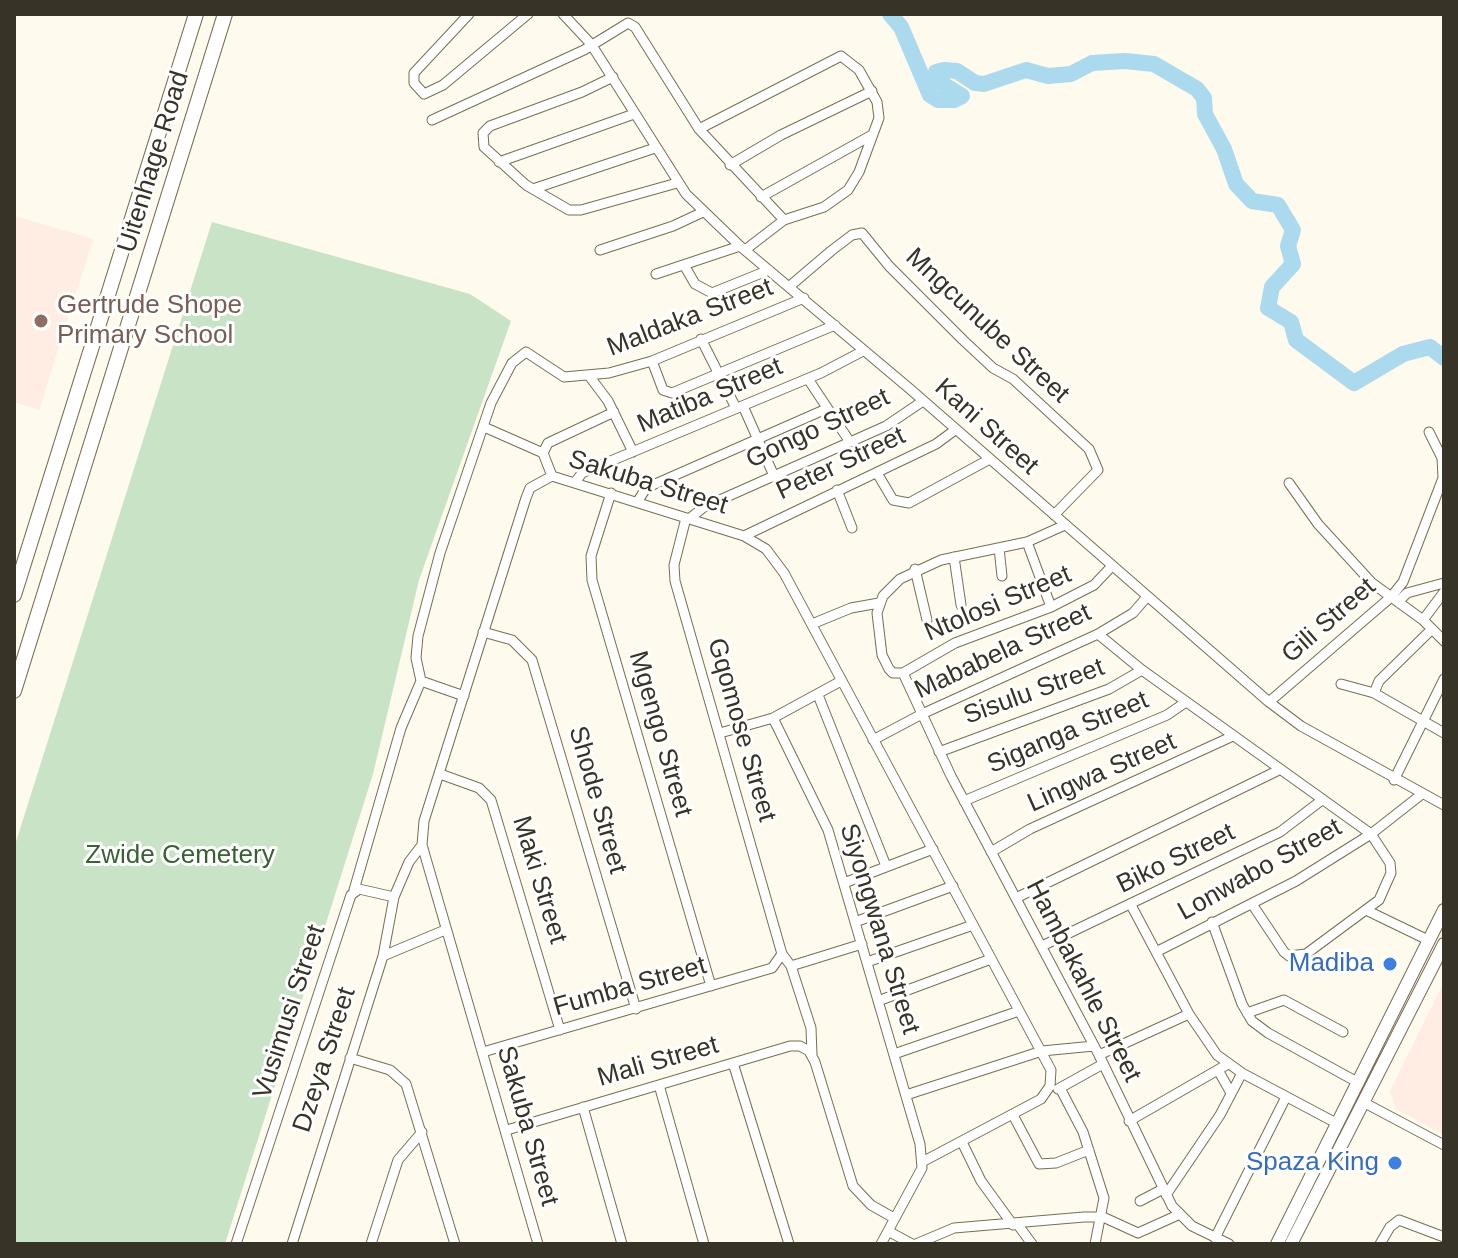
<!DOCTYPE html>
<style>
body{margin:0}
#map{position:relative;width:1458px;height:1258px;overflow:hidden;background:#fefaed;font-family:Helvetica,sans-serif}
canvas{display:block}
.frame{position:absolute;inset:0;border:16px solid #373326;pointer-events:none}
</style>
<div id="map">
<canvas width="1458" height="1258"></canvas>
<div class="frame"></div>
</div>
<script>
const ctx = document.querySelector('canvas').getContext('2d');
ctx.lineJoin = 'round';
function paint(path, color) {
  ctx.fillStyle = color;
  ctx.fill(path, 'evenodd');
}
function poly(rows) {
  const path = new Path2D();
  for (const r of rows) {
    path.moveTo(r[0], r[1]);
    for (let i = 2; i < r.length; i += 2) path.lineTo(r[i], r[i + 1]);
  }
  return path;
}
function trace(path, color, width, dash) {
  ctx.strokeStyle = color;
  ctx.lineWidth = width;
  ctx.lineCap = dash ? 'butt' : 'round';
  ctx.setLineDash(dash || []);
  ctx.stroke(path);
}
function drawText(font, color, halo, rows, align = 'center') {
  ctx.font = font + ' Helvetica,sans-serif';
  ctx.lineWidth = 6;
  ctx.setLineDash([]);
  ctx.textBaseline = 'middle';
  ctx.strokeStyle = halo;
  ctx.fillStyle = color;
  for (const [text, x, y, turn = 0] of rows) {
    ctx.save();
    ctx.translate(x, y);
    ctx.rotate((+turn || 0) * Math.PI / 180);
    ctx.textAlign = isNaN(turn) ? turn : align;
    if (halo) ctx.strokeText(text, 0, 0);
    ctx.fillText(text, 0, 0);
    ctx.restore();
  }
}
paint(poly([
 [14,216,93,239,39,410,14,402],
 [1444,982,1444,1135,1396,1109,1390,1091]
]), '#ffece3');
paint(poly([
 [212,222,470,294,511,321,419,580,373,774,225,1244,14,1244,14,848]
]), '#c8e3c5');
trace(poly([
 [890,14,901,27,930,95,938,100,954,100,962,96,938,81,936,72,944,70,957,71,975,83,984,84,1026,70,1048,76,1071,74,1092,63,1125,61,1154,64,1197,89,1204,98,1205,114,1224,149,1236,184,1252,201,1278,205,1293,230,1288,246,1293,264,1272,287,1268,308,1291,322,1296,340,1354,383,1403,354,1430,347,1444,358]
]), '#abd9ed', 16);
const minor = poly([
 [469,14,414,73,414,83,424,94,443,85,528,14],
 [563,14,591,44,686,194,740,246,910,389,1269,702,1301,726,1444,805],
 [613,77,582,92,490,126,483,133,484,147,526,185,569,210,581,210,677,183],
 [432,120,584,50,628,23,635,27,699,129,784,220],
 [699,129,841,56,859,70,877,102,879,118,859,172,848,190,824,207,784,220,745,250],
 [499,162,634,114],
 [730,165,781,135,872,91],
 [533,189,655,148],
 [761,197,872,135],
 [600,250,673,226,703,212],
 [684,265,695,284,712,293,769,270],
 [656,274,740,246],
 [790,286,831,251,852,235,862,233,889,266,963,340,993,368,1013,379,1089,449,1098,470,1054,515],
 [701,339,736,408],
 [652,361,663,390,672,393,835,325],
 [590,377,608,401,633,452],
 [808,379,850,442],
 [743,406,774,476],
 [484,427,543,453],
 [877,473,893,500,909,503,988,460],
 [552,476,543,453,548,443,614,412],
 [576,481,582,473,821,373,863,351],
 [1289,483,1318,524,1372,583,1423,620,1444,641],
 [837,490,852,528],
 [611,493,591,556,592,580,711,986],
 [638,501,646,488,826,409],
 [686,518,674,565,675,581,782,954],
 [689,519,704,507,886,426,923,401],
 [1065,525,1027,542,941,560,900,579,883,596,877,613,882,655,889,669,893,673,903,673,955,643,1051,607,1094,585,1111,567],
 [744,536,936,444,955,430],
 [1027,542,1051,607],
 [999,548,1002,576],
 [954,557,961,605],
 [915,569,927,620],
 [1398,602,1407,593,1444,583],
 [1423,620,1444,592],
 [812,624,851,608,879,603],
 [1431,630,1379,681,1374,693,1444,733],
 [483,632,512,640,532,660,636,1009],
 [1098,634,1142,670,1371,834,1390,863,1391,873,1379,900,1306,954,1289,956,1284,952,1252,904],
 [903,673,951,776,1099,1055,1172,1206,1192,1226,1229,1244],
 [421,681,464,696],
 [1341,684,1374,693],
 [818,695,886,866],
 [1269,702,1391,597,1403,582,1443,478,1442,458,1429,432],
 [773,718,828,830,920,1144,922,1168,881,1244],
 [720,733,773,718,841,681],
 [873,740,922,714,1098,634,1133,613,1146,598],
 [939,752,1109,689,1142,670],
 [440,774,479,788,491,800,560,1030],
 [1394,780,1444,679],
 [964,801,1167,715,1186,702],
 [991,852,1030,829,1233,736],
 [844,883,933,849],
 [354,890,401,728,421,681,416,658,418,636,440,553,491,403,512,363,526,352,564,377,609,373,652,361,804,298],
 [1016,898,1279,770],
 [1131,905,1189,1014,1217,1055,1242,1073,1338,1124],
 [1368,911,1428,940],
 [855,922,953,886],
 [1212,922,1242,1004,1252,1021,1268,1033,1359,1083],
 [1042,946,1280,832,1322,800],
 [1156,952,1296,881,1371,834,1422,794],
 [782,954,791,966,811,1028,812,1055],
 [383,956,394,897],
 [867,962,973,925],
 [791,966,862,944],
 [878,1001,991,959],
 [1247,1013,1284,1000,1343,1032],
 [483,1052,772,968,782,954],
 [894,1054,1019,1011],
 [1099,1055,1189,1014],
 [350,1058,390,1070,406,1084,455,1244],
 [733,1063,789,1244],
 [1218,1070,1231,1093],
 [659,1085,704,1244],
 [1060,1088,1083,1132,1104,1198,1095,1244],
 [1058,1089,1103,1064],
 [906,1095,1042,1051,1094,1046],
 [1363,1102,1444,1145],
 [583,1107,622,1244],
 [1013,1115,1039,1164,1056,1163,1089,1150],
 [1129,1121,1228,1064],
 [507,1130,790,1046,800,1046,809,1051,815,1062,853,1186,871,1205,894,1218],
 [962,1142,981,1181,1013,1225],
 [1166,1195,1220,1115,1242,1073],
 [1140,1201,1163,1189],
 [1018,1225,1032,1244],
 [888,1231,912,1244],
 [1215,1238,1286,1097],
 [236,1244,351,895,359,889,394,897,409,862,422,845],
 [292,1244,383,956,445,930],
 [371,1244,398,1160,422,1132],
 [538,1244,422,845,424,821,526,498,530,488,552,476,744,536,766,549,784,573,1051,1070,1050,1086,1041,1099,924,1161],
 [916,1244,954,1228,1084,1217,1103,1217,1138,1233,1178,1215],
 [1380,1244,1390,1227,1399,1220,1444,1237]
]);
const secondary = poly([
 [1277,1244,1444,910],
 [1291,1244,1444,944]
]);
const primary = poly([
 [14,595,196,14],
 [14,691,225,14]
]);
trace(minor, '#776f51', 11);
trace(secondary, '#776f51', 14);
trace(primary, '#776f51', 16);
trace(minor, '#fff', 9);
trace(secondary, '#fff', 12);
trace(primary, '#fff', 14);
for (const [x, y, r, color] of [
 [41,321,8,"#8d6e63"],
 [1390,964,8,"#3f7fe0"],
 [1395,1163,8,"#3f7fe0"]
]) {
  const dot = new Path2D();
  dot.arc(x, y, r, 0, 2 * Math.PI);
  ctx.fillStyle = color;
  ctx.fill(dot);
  trace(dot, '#fff', 3);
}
drawText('26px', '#373326', '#fff', [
 ["Uitenhage Road",154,162,-73],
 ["Maldaka Street",690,318,-21],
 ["Mngcunube Street",987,326,43],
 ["Matiba Street",710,396,-23],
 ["Kani Street",986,427,42],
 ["Gongo Street",818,429,-25],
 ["Peter Street",841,464,-25],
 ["Sakuba Street",648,483,17],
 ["Ntolosi Street",998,604,-23],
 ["Gili Street",1329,621,-41],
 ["Mababela Street",1003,652,-25],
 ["Sisulu Street",1034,692,-20],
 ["Gqomose Street",741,730,74],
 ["Siganga Street",1068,733,-23],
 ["Mgengo Street",660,734,74],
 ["Lingwa Street",1102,773,-24],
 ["Shode Street",597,800,74],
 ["Biko Street",1176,859,-26],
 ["Lonwabo Street",1260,870,-29],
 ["Maki Street",539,880,73],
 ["Siyongwana Street",879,929,73],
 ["Hambakahle Street",1083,981,63],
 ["Fumba Street",630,987,-16],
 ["Vusimusi Street",290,1012,-72],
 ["Dzeya Street",325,1060,-72],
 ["Mali Street",658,1062,-16],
 ["Sakuba Street",527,1126,74]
]);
drawText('26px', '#785e54', '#fff', [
 ["Gertrude Shope",57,306],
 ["Primary School",57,336]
], 'left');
drawText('26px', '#386234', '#fff', [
 ["Zwide Cemetery",180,856]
]);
drawText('26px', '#366cbe', '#fff', [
 ["Madiba",1374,964],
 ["Spaza King",1379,1163]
], 'right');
</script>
